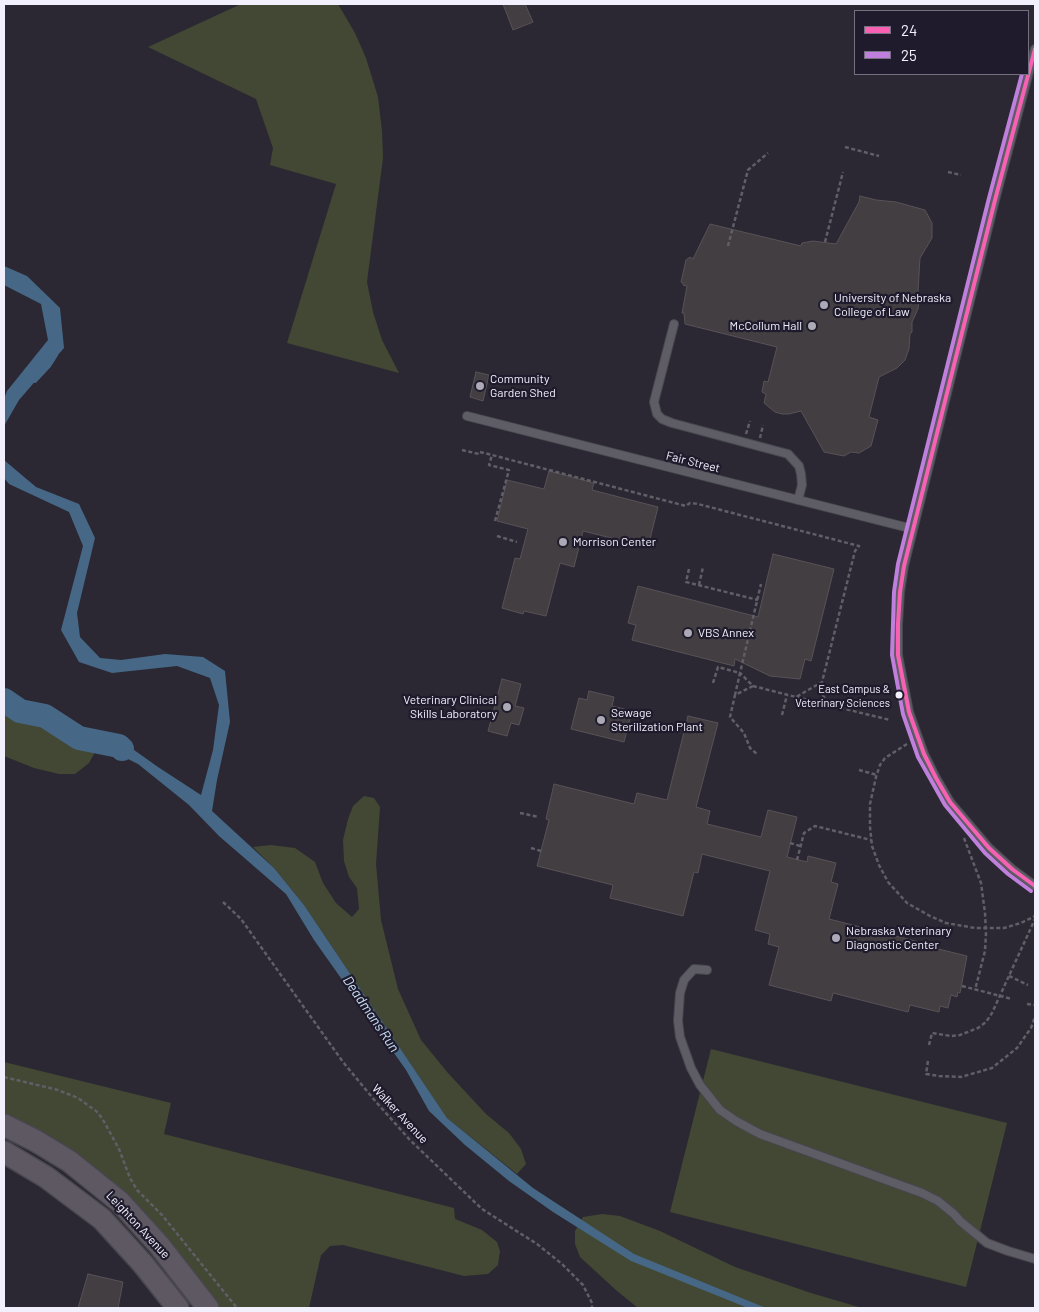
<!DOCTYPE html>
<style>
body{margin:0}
#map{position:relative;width:1039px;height:1312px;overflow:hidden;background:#2b2833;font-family:Barlow,sans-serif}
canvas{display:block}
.frame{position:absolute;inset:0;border:5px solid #f2f0fd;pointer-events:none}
.legend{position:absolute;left:854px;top:10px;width:175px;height:65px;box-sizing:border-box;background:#1f1b2c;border:1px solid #737080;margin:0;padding:6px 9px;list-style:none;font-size:15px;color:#f2f0fd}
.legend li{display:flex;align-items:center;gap:10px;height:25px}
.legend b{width:25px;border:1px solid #737080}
</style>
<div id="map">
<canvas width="1039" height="1312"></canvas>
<div class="frame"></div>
<ul class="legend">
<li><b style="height:6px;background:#f860b3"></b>24</li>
<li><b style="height:6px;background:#c07fdc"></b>25</li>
</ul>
</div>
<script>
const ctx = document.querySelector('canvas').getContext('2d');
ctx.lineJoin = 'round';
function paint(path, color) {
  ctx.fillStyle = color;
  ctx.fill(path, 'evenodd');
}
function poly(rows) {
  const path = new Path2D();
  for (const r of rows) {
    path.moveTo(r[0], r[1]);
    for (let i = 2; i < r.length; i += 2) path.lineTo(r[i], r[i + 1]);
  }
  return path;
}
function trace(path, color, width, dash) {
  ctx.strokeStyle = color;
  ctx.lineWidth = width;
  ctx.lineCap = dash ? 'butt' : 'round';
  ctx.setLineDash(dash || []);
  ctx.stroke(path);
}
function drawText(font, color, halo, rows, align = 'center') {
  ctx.font = font + ' Barlow,sans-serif';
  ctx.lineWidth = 4.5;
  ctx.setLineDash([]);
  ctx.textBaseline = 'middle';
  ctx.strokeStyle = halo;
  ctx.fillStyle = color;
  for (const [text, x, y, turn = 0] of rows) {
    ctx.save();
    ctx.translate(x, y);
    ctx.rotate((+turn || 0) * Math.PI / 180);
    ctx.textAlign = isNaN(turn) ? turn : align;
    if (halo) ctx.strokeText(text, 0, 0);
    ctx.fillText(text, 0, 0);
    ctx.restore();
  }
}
paint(poly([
 [241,4,338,4,355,33,366,58,378,97,382,131,383,158,367,282,373,312,382,340,399,373,287,343,336,184,270,165,273,148,256,99,148,47],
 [4,709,11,715,94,741,94,754,89,763,75,774,59,774,34,768,4,756],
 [364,796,374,798,380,807,376,864,381,920,398,989,421,1040,448,1073,486,1114,509,1133,521,1149,526,1164,517,1174,447,1118,304,905,274,868,253,847,271,845,295,848,315,862,323,883,336,903,352,917,359,909,357,888,349,877,344,861,343,840,348,819,353,806],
 [711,1049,1007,1123,966,1287,670,1212],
 [4,1062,171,1103,164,1134,454,1208,455,1219,482,1230,497,1242,500,1251,498,1265,488,1274,464,1276,343,1245,330,1246,321,1255,309,1308,218,1308,153,1227,4,1119],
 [602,1214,620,1216,660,1231,735,1267,811,1293,862,1308,638,1308,617,1291,580,1257,575,1244,575,1231,583,1217]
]), '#424833');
paint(poly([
 [4,266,27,276,60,308,64,348,19,400,4,426,4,399,7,391,48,340,41,304,4,285],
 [4,458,4,460,36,487,79,504,95,538,77,613,80,637,100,658,121,660,165,654,203,657,225,671,230,722,217,780,212,811,274,868,304,905,447,1118,533,1188,634,1254,766,1308,748,1308,631,1261,553,1212,509,1181,465,1145,429,1111,406,1070,314,940,286,894,219,836,189,805,138,764,92,741,39,725,11,715,4,709,4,696,15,705,86,733,127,745,158,767,201,795,213,750,219,705,210,678,177,666,112,673,79,662,61,630,83,546,69,512,9,484,4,478]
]), '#466886');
trace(poly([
 [35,381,49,366,56,355]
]), '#466886', 4);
trace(poly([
 [4,700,20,711,45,716,79,738,119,746,122,749]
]), '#466886', 24);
const building = poly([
 [503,4,525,4,533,22,513,30,503,4],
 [860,196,876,200,896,202,925,210,932,223,932,238,920,258,918,291,919,300,918,309,912,322,912,332,910,334,909,349,905,360,897,368,879,377,869,417,878,420,871,446,859,453,851,452,844,456,824,452,801,411,789,414,782,414,775,412,764,403,766,394,762,392,764,381,768,382,777,347,685,324,684,313,682,313,687,286,683,285,683,283,681,282,686,260,690,257,693,259,710,224,801,246,802,243,813,241,836,244,859,202,860,196],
 [476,372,489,375,483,401,470,397,476,372],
 [549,471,594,483,592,490,658,507,648,547,583,531,574,567,560,563,546,616,524,611,523,614,502,608,515,558,520,559,528,529,497,521,507,480,544,489,549,471],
 [773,554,834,569,811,661,805,659,800,679,770,676,735,659,734,666,632,640,636,625,628,623,638,586,758,617,773,554],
 [502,679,521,684,515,706,524,708,519,725,511,723,507,736,488,731,502,679],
 [589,691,614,697,612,706,632,711,624,742,571,729,579,698,587,700,589,691],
 [688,716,718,723,696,807,710,811,707,824,761,837,768,810,797,817,787,857,807,862,808,856,836,863,831,882,838,884,829,919,923,943,922,945,967,956,960,993,958,992,957,997,951,995,948,1008,940,1006,939,1012,910,1005,908,1012,833,993,831,1001,769,985,779,947,768,944,770,934,755,930,770,871,702,854,698,873,694,872,683,916,610,898,613,885,537,866,549,820,546,819,554,784,634,804,637,793,667,800,688,716],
 [88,1274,123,1282,118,1308,78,1308,88,1274]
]);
paint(building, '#433e42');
trace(building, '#595258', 1);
const service = poly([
 [1035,49,995,200,904,566,900,592,898,624,898,655,909,712,924,754,936,778,950,802,989,848,1012,869,1035,886],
 [674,324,654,402,657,414,662,419,672,423,788,454,799,466,801,474,802,485,798,500],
 [467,416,913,529],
 [707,970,694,969,684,980,680,993,678,1021,680,1037,691,1068,700,1085,720,1110,736,1121,760,1134,922,1193,938,1201,954,1214,960,1221,987,1243,1008,1251,1035,1259]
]);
const secondary = poly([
 [4,1125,36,1141,69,1161,120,1202,159,1245,208,1308],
 [4,1152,46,1177,102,1219,143,1264,178,1308]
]);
trace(service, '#48464f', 10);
trace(secondary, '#48464f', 24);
trace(poly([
 [845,147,879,156],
 [948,172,961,175],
 [825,242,843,172],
 [728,246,748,170,768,153],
 [746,434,750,421],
 [760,438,763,425],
 [462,450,479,454],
 [480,452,492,455],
 [495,521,509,470,489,465,492,455,686,506,690,503,698,504,859,546,855,551,822,682,796,697,753,686,740,673,761,584],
 [497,536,517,542],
 [689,569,686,582,758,600],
 [699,585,703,567],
 [822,682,822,694,829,705],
 [713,683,718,667,740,673,735,695],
 [753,686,735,695,730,717,744,733,750,748,757,754],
 [796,697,890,720],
 [782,715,787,695],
 [907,744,885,758,880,765,876,777,870,804,870,827,872,846,879,865,888,882,907,903,930,916,946,923,975,928,1004,928,1021,923,1035,916],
 [859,770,877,775],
 [520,813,539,817],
 [964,838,981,883,985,913,986,933,985,951,975,990],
 [790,843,800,846],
 [531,848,541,851],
 [797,860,804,833,815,826,871,840],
 [223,902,241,919,343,1062,376,1102,410,1140,482,1209,537,1244,562,1264,583,1285,592,1303,592,1308],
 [1009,976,1028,985],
 [962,986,1012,999],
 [1027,1004,1035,1005],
 [929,1045,932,1033,951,1036,960,1035,978,1028,986,1022,992,1013,1035,919],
 [928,1061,926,1074,939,1076,961,1077,992,1068,1017,1048,1031,1028,1035,1017],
 [4,1077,58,1090,78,1098,96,1111,102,1118,119,1149,130,1178,137,1190,162,1215,237,1308]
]), '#605e66', 2.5, [4, 2.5]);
trace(service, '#5e5d65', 8);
trace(secondary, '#5e5863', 21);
trace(poly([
 [1035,49,995,200,904,566,900,592,898,624,898,655,909,712,924,754,936,778,950,802,989,848,1012,869,1035,886]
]), '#f860b3', 4);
trace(poly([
 [1022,74,989,198,898,564,894,592,892,655,903,714,918,757,945,805,985,853,1008,874,1031,891]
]), '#c07fdc', 4);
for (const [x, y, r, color] of [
 [824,305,5,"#acaab6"],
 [812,326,5,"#acaab6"],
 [480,386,5,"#acaab6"],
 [563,542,5,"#acaab6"],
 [688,633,5,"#acaab6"],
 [899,695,4.5,"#f2f0fd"],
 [507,707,5,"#acaab6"],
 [601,720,5,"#acaab6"],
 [836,938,5,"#acaab6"]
]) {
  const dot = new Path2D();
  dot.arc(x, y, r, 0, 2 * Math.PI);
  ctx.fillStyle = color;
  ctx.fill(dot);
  trace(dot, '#1f1b2c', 2);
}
drawText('11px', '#f2f0fd', '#1f1b2c', [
 ["East Campus &",890,689],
 ["Veterinary Sciences",890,703]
], 'right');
drawText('12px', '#f2f0fd', '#1f1b2c', [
 ["University of Nebraska",834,298],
 ["College of Law",834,312],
 ["McCollum Hall",802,326,"right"],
 ["Community",490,379],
 ["Garden Shed",490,393],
 ["Morrison Center",573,542],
 ["VBS Annex",698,633],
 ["Veterinary Clinical",497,700,"right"],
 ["Skills Laboratory",497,714,"right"],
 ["Sewage",611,713],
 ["Sterilization Plant",611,727],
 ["Nebraska Veterinary",846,931],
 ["Diagnostic Center",846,945]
], 'left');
drawText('12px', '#f2f0fd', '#1f1b2c', [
 ["Fair Street",693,462,14],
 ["Walker Avenue",400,1114,47],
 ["Leighton Avenue",138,1225,47]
]);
drawText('italic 14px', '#c9e1f6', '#1f1b2c', [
 ["Deadmans Run",371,1014,56]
]);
</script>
